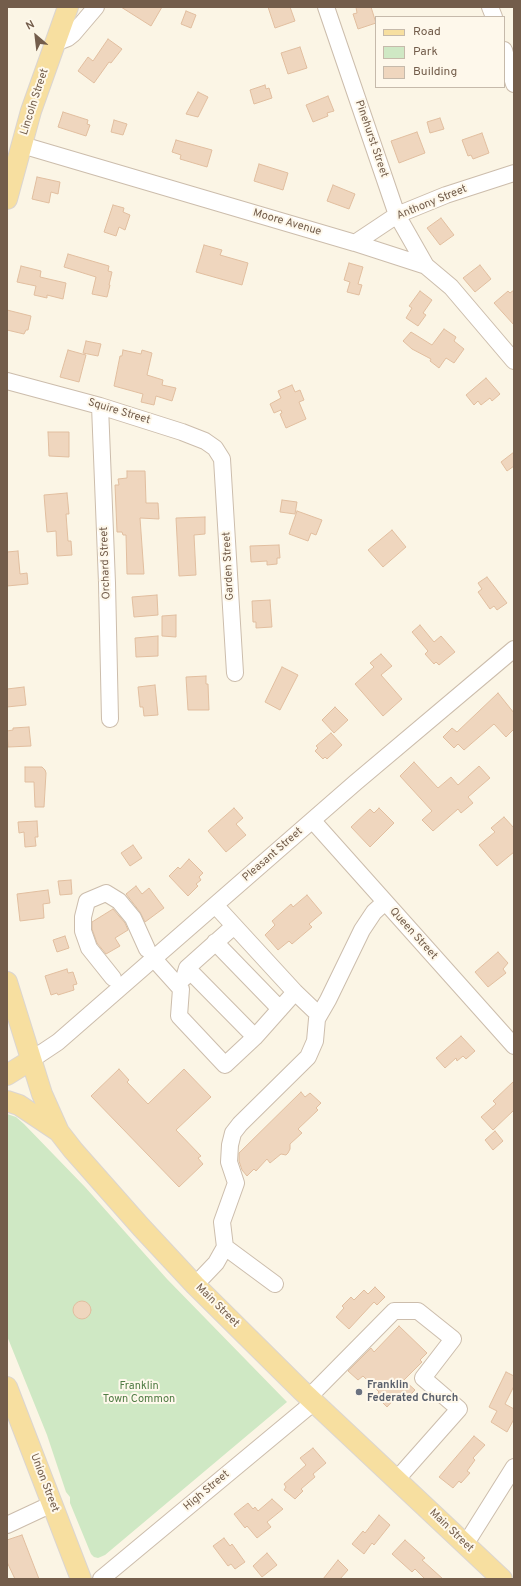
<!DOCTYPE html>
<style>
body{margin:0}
#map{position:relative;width:521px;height:1586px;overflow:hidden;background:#fbf5e5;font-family:Overpass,sans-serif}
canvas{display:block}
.frame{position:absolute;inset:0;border:8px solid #735d4b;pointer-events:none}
.legend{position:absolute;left:375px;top:16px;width:130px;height:72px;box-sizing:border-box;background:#fef8eb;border:1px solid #c6baab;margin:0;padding:5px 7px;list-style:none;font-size:12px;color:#735d4b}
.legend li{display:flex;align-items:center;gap:8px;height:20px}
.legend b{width:20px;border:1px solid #c6baab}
.north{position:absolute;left:16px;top:16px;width:40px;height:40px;-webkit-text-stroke:3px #fef8eb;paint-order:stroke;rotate:332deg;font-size:11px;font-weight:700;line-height:16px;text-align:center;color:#735d4b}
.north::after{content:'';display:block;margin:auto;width:14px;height:18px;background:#735d4b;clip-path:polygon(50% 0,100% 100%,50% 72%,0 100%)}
</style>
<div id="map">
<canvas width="521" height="1586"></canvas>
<div class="frame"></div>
<ul class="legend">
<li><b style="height:5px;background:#f7dfa0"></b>Road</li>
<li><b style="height:11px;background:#cfe8c4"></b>Park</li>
<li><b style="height:11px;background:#efd6be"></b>Building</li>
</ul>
<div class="north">N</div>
</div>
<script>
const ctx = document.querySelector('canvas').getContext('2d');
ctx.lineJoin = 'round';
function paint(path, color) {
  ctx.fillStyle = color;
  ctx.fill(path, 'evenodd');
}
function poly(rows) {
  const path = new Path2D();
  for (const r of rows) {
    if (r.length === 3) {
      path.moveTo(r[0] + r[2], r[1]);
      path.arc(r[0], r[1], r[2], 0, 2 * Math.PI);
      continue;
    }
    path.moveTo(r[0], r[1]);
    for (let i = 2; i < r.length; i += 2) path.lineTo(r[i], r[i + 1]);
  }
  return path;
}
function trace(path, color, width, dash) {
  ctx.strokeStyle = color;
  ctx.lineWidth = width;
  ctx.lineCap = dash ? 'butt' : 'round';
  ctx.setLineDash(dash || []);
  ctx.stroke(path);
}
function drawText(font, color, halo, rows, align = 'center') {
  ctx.font = font + ' Overpass,sans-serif';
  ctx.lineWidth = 4;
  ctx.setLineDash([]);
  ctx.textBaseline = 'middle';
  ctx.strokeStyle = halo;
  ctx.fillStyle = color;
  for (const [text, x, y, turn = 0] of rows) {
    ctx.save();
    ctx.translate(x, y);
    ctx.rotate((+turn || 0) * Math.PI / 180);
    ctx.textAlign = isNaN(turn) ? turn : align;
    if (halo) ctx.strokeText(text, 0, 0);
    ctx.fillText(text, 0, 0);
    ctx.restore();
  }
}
paint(poly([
 [7,1114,16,1117,24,1124,85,1187,167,1279,287,1402,105,1555,98,1558,94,1557,91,1554,70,1503,70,1497,66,1492,47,1435,7,1336]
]), '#cfe8c4');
const building = poly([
 [121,7,162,7,151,26,121,7],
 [268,7,290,7,295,21,275,28,268,7],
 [356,7,371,7,376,23,358,29,353,14,357,13,356,7],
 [186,11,196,15,191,28,181,24,186,11],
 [108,39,122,49,111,63,109,62,94,83,78,71,88,57,93,61,108,39],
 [300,47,307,68,288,74,281,53,300,47],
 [265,85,266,89,269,88,272,98,254,104,250,90,265,85],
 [198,92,208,97,198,117,186,114,198,92],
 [328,96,334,111,327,113,328,116,313,122,306,105,328,96],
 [63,112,88,120,87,124,90,125,86,136,58,127,63,112],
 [440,118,444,129,430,133,427,122,440,118],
 [114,120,127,124,123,135,111,132,114,120],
 [417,132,425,153,399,163,391,141,417,132],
 [482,133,489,153,473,159,471,155,468,156,462,140,482,133],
 [176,140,212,150,207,167,180,159,181,155,172,152,176,140],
 [259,164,288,173,283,190,254,181,259,164],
 [37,177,60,182,58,194,51,192,49,203,32,199,37,177],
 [333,185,355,194,349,209,327,201,333,185],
 [113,205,124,208,123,212,130,215,125,230,119,227,116,236,104,232,113,205],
 [441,218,454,235,440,245,427,228,441,218],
 [204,245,222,250,220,255,248,263,242,285,196,272,204,245],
 [68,254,109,266,108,271,112,272,109,285,110,285,107,297,92,294,96,277,64,267,68,254],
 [349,263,363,267,358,284,362,285,359,295,347,292,350,282,344,280,349,263],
 [480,265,491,279,475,292,463,278,480,265],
 [21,266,41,271,40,277,66,283,63,299,47,295,47,298,34,295,36,286,17,282,21,266],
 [514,290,514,325,494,303,508,291,510,293,514,290],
 [420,291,432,300,423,313,426,315,418,326,406,318,412,308,409,306,420,291],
 [7,310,31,316,28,330,26,330,24,334,7,330,7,310],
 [444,329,456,337,454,341,464,349,454,363,446,358,439,368,430,361,431,359,412,349,403,341,411,332,432,345,444,329],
 [86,341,101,344,98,356,83,353,86,341],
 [68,350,86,355,79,382,60,377,68,350],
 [123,350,141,354,142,350,152,353,147,375,163,380,162,385,176,388,172,401,156,396,154,405,141,402,143,394,114,386,120,356,122,356,123,350],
 [486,378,500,394,492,401,490,398,481,405,478,401,474,405,466,395,486,378],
 [292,385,295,392,300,390,304,400,299,402,306,419,286,428,280,414,282,413,281,410,274,413,270,404,281,398,278,391,292,385],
 [48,432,69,432,69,457,49,456,48,432],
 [514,452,514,466,507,471,501,462,514,452],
 [127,471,145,471,146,503,158,503,159,519,140,518,144,574,127,574,126,535,123,535,122,532,117,532,115,485,119,485,118,479,127,478,127,471],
 [67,493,69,514,66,514,68,541,71,541,72,555,57,556,56,531,47,532,44,495,67,493],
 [282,500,297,502,295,514,280,512,282,500],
 [297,511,322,520,316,535,311,533,308,541,289,534,297,511],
 [205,517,205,534,194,535,196,575,179,576,176,518,205,517],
 [392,530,406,547,383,567,368,550,392,530],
 [279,545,280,558,277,558,277,564,267,565,267,561,251,562,250,546,279,545],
 [18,551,20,574,27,573,28,584,7,586,7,552,18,551],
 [487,577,507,603,497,610,494,606,490,609,478,592,482,589,478,583,487,577],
 [157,595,158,615,134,617,132,597,157,595],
 [270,600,272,627,256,628,256,622,253,622,252,601,270,600],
 [176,615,176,637,162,636,162,616,176,615],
 [420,625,434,642,441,636,455,652,439,665,436,662,434,664,425,654,428,651,412,632,420,625],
 [158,636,158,656,136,657,135,638,158,636],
 [381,654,392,666,381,675,402,699,383,716,355,684,374,667,370,663,381,654],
 [282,667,298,675,280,710,265,702,282,667],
 [206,676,206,684,208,684,209,710,188,710,186,677,206,676],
 [155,685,158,715,144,716,143,707,140,707,138,687,155,685],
 [24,687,26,705,7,707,7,689,24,687],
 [498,693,514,713,514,729,506,737,494,724,464,750,458,744,454,748,443,737,452,728,457,732,498,693],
 [335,707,348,720,334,733,322,720,335,707],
 [29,727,31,746,8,747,7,731,13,730,13,728,29,727],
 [331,733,342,745,327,759,325,757,323,759,315,751,318,748,316,746,331,733],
 [414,762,438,788,451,777,458,785,479,766,490,778,468,797,473,803,461,813,458,809,433,831,422,820,432,811,400,776,414,762],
 [25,767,42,767,45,770,46,773,44,807,35,807,34,782,25,782,25,767],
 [234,808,243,818,236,824,246,835,226,852,208,831,234,808],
 [379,808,394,823,370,847,351,827,370,809,374,813,379,808],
 [504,817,514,828,514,852,497,866,479,845,495,832,491,828,504,817],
 [37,821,38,837,35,837,36,846,25,847,24,832,19,833,18,822,37,821],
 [133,845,142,858,130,866,121,853,133,845],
 [189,859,203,873,199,877,201,880,196,884,198,886,188,896,169,876,178,867,180,869,189,859],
 [71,880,72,894,60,895,58,881,71,880],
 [136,886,142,894,149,888,164,908,145,922,140,912,126,894,136,886],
 [48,890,50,903,43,904,44,918,20,921,17,894,48,890],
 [307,895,322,913,309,924,312,927,292,944,289,941,278,950,265,935,275,925,272,921,291,904,293,907,307,895],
 [113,909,125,923,128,930,115,938,120,946,106,954,97,943,92,929,92,922,113,909],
 [65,936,69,948,57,952,53,940,65,936],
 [498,952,508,963,503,969,506,973,488,987,475,972,498,952],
 [67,969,68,973,73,972,77,984,73,985,74,990,58,995,57,993,51,995,45,976,67,969],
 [461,1036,475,1051,466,1059,463,1056,457,1061,456,1058,445,1068,436,1058,461,1036],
 [119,1069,129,1080,127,1082,148,1104,184,1069,211,1097,176,1130,201,1156,198,1158,203,1164,179,1187,91,1096,119,1069],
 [514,1081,514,1110,493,1130,481,1117,496,1104,493,1101,514,1081],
 [301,1092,305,1097,310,1093,321,1103,316,1108,318,1110,298,1129,302,1133,290,1144,290,1149,288,1153,286,1155,281,1154,270,1163,267,1159,256,1171,254,1169,247,1176,242,1170,239,1161,239,1153,301,1092],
 [495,1131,503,1141,493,1150,485,1140,495,1131],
 [375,1287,385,1297,377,1305,374,1302,349,1329,336,1317,344,1308,342,1306,351,1297,354,1300,364,1290,368,1294,375,1287],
 [82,1310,9],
 [399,1326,427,1353,420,1360,422,1362,404,1380,415,1390,405,1400,399,1394,387,1407,376,1396,379,1392,363,1376,358,1380,348,1371,371,1348,374,1352,399,1326],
 [506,1372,514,1376,514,1386,505,1404,514,1409,514,1419,507,1432,491,1422,497,1411,489,1407,506,1372],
 [474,1436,485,1445,473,1458,475,1460,467,1471,470,1473,461,1483,459,1481,453,1488,439,1477,474,1436],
 [313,1448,326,1463,313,1474,315,1477,301,1489,303,1491,295,1499,284,1490,286,1487,284,1484,306,1465,300,1458,313,1448],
 [272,1499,283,1509,267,1522,271,1527,257,1538,247,1526,245,1528,234,1514,248,1503,253,1509,255,1507,258,1511,272,1499],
 [379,1515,390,1525,374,1545,372,1543,364,1554,352,1544,363,1531,365,1533,379,1515],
 [22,1535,39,1579,15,1579,7,1562,7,1540,22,1535],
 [224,1538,230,1546,232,1544,245,1562,235,1569,231,1564,228,1566,213,1546,224,1538],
 [405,1540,425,1558,422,1560,443,1579,425,1579,415,1569,412,1572,392,1554,405,1540],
 [267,1553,277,1565,262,1577,253,1566,267,1553],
 [338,1560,348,1570,340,1579,323,1579,338,1560]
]);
paint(building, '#efd6be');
trace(building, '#e1be9f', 1);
const minor = poly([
 [326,7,397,215,426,266],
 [490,7,494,17],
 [55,43,68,38,73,34,96,7],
 [504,50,514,84],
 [22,145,355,243,426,266,451,287,514,361],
 [355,243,397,215,446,195,514,173],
 [7,381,100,406,182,432,205,441,215,448,222,459,235,673],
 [100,406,107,583,110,719],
 [313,821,514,1046],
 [216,906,295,992,319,1015],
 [215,942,280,1009],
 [154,959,181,989,179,1016,225,1065,255,1037,295,992],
 [187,968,255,1037],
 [113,978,89,948,83,931,83,917,87,901,106,893,119,901,133,918,147,949],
 [184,978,187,968,234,926],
 [31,1060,58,1042,355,783,514,649],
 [225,1247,275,1284],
 [195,1285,216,1263,225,1247,222,1222,236,1183,229,1162,230,1145,233,1133,240,1124,308,1057,315,1041,317,1019,328,1000,362,930,374,912,385,902],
 [309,1397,394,1311,418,1311,453,1339,423,1378,459,1409,397,1479],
 [7,1525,52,1504],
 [465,1545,514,1467],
 [101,1579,314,1402]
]);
const major = poly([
 [7,199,31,111,68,7],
 [7,982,42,1094,59,1132,73,1150,141,1227,195,1285,301,1390,502,1579],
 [7,1075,31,1060],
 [7,1101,19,1105,58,1131],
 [7,1387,81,1579]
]);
trace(minor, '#ccbdac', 18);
trace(major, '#dbd5d0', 22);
trace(minor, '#fff', 16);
trace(major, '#f7dfa0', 20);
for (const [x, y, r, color] of [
 [359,1392,4,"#6b7280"]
]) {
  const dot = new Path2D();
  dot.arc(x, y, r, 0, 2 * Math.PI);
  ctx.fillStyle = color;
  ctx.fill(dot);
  trace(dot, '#fef8eb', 1.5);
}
drawText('11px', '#735d4b', '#fef8eb', [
 ["Lincoln Street",35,102,-72],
 ["Pinehurst Street",371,139,71],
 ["Anthony Street",432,203,-22],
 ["Moore Avenue",287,223,16],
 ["Squire Street",119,412,17],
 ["Orchard Street",106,563,-92],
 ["Garden Street",229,566,-93],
 ["Pleasant Street",273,855,-41],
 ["Queen Street",413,934,48],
 ["Main Street",217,1306,45],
 ["Union Street",44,1483,69],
 ["High Street",207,1491,-40],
 ["Main Street",451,1531,44]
]);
drawText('bold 11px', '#5b616d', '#fef8eb', [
 ["Franklin",367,1386],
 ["Federated Church",367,1399]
], 'left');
drawText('11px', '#527d46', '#fef8eb', [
 ["Franklin",139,1387],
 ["Town Common",139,1400]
]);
</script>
